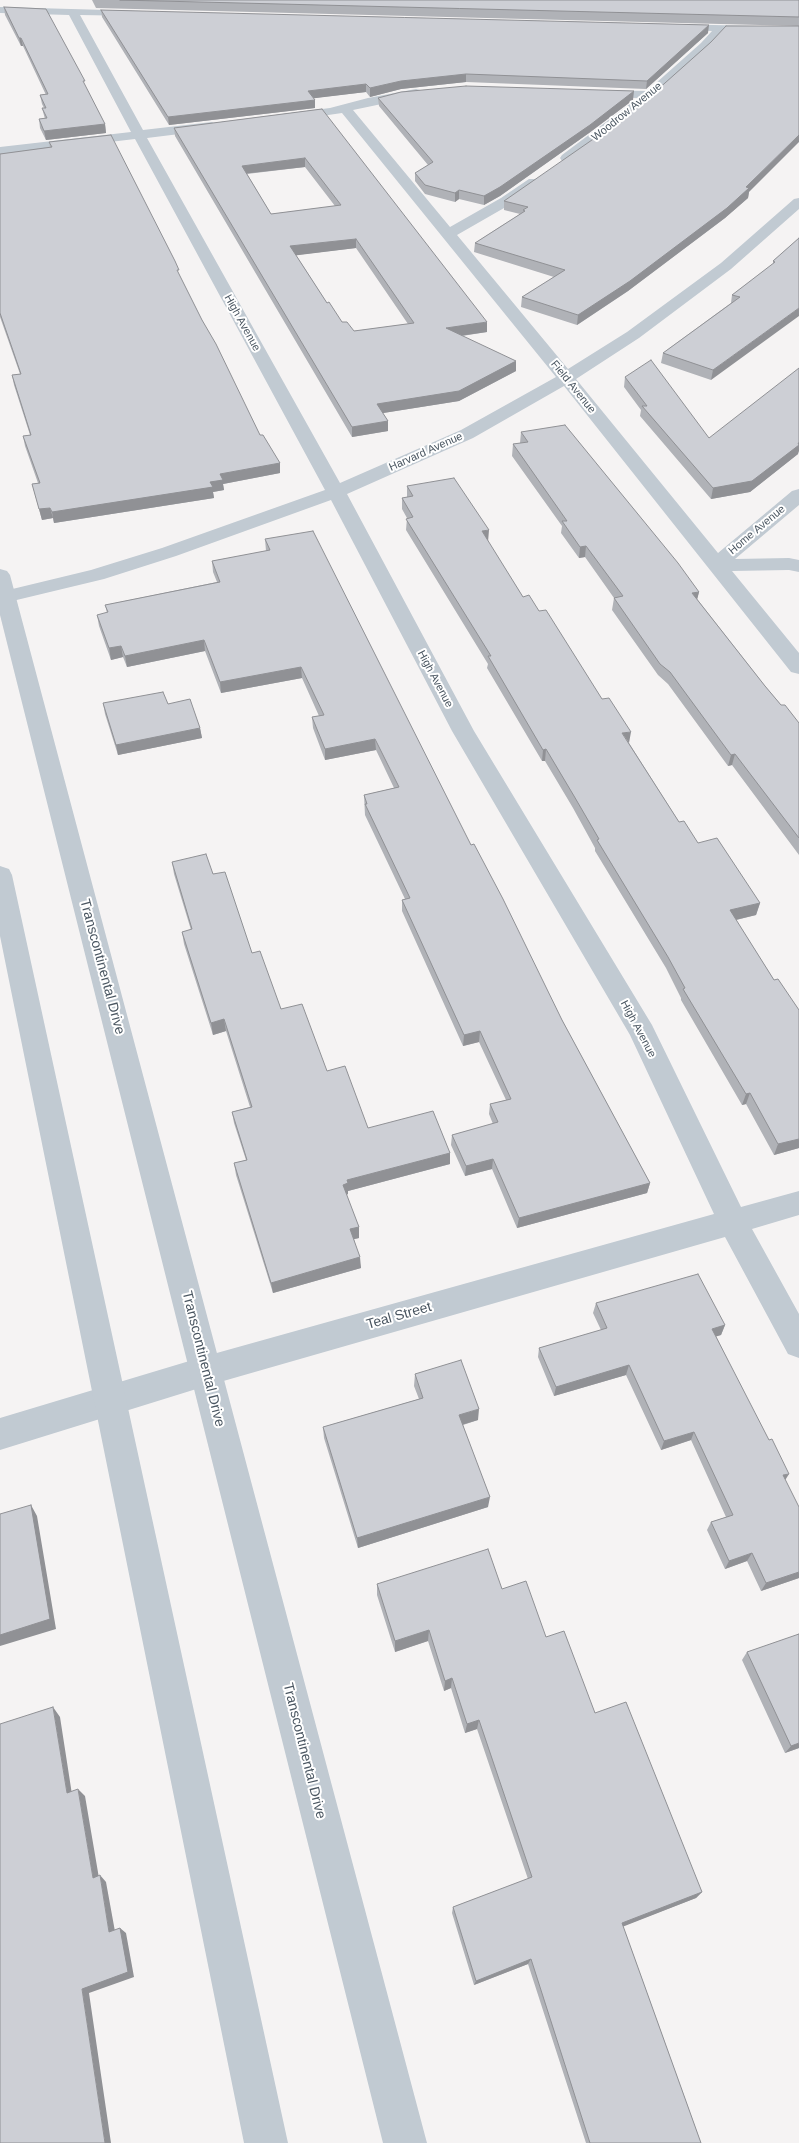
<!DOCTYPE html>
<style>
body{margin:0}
canvas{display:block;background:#f5f3f3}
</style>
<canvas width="799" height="2143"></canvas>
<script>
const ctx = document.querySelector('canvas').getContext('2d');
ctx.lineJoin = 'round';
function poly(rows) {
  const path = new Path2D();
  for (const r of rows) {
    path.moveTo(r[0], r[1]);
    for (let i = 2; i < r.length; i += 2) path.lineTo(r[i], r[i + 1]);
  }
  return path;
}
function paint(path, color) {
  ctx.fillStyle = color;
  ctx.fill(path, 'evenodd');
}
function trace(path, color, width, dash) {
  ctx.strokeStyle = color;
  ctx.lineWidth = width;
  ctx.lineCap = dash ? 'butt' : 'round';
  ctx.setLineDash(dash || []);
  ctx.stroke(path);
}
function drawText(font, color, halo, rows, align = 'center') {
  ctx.font = font + ' Arial,sans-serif';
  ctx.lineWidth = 4;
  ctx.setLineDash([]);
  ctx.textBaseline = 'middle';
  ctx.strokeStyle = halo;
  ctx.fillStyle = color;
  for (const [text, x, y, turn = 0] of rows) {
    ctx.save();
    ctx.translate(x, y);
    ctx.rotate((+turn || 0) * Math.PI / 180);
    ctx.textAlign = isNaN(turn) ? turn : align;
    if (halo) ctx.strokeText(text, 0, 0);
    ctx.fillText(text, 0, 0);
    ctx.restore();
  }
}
paint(poly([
 [0,7,142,11,144,13,138,16,80,15,143,130,212,122,219,126,212,130,147,138,340,483,461,430,556,377,342,113,287,121,282,120,281,117,282,114,330,108,368,98,416,89,420,90,422,93,420,96,353,110,450,227,501,198,529,179,539,179,541,182,539,185,511,204,457,235,568,369,627,332,721,263,794,199,799,198,799,209,731,269,639,338,576,379,718,553,792,491,799,489,799,505,735,559,789,558,799,560,799,572,789,570,732,571,799,653,799,674,791,672,564,386,473,438,347,494,474,731,652,1025,741,1207,799,1191,799,1215,752,1229,799,1314,799,1358,788,1354,725,1237,206,1386,0,1450,0,1418,206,1356,714,1214,630,1035,452,731,331,500,176,556,104,579,0,604,0,592,91,570,162,548,325,490,135,139,0,155,0,147,131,132,69,15,0,13,0,7],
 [671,24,799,27,799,33,724,32,709,49,654,98,572,161,562,161,560,158,562,155,638,98,597,97,591,93,593,90,647,91,701,43,712,31,667,29,665,27,667,25,671,24]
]), '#c1cad2');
paint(poly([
 [0,569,7,571,10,575,427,2143,383,2143,0,615,0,569],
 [0,866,9,869,12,875,288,2143,244,2143,0,936,0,866]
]), '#c1cad2');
paint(poly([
 [92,0,799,0,799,26,96,8],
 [4,7,86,88,105,124,106,133,46,140,40,128,39,119,45,119,42,108,44,108,42,104,40,95,46,95,23,46,21,46,5,15],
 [101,10,708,33,646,89,466,82,401,89,370,97,366,92,314,98,315,108,169,125,102,17],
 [378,98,633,100,589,133,500,196,484,205,459,199,455,202,425,194,415,181,415,173,428,165,379,106],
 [322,109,487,332,462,336,516,371,459,401,383,413,388,421,388,431,352,437,175,136,174,128],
 [305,167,335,206,271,214,247,174],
 [356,248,408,324,354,331,342,322,327,303,296,255],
 [49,142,179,275,260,435,280,463,280,473,223,484,224,490,213,492,214,498,54,523,53,518,42,520,32,484,38,483,25,446,23,436,30,435,14,385,12,375,20,374,0,317,0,154,50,147],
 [749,192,748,198,725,218,628,291,577,325,521,307,522,297,554,277,474,252,475,243,520,214,504,210,504,201],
 [799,238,711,380,661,363,663,353,731,303,732,295,773,264,773,261],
 [625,377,709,438,798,452,798,454,750,492,711,499,640,416,641,410,624,387],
 [521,432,699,592,697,599,765,686,781,705,799,723,799,855,732,765,728,766,668,684,658,675,612,610,614,598,585,557,579,558,561,533,562,526,512,456,513,444,520,443],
 [407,486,488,542,523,597,629,743,679,822,698,843,760,903,756,915,736,920,774,980,799,1010,799,1148,774,1155,746,1104,742,1105,681,1000,681,998,666,968,595,851,595,848,573,808,545,761,542,761,487,668,488,664,406,530,407,518,402,509,402,498,407,497],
 [265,539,471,845,562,1020,650,1183,647,1193,517,1228,492,1169,465,1176,451,1145,452,1135,493,1124,489,1114,490,1104,506,1100,479,1042,463,1046,402,911,402,900,405,899,365,815,364,795,394,788,376,750,325,760,313,728,312,717,319,716,302,678,221,693,205,651,127,667,123,657,111,660,99,626,97,615,107,613,105,605,217,582,213,572,212,561,266,551],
 [103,703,168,704,200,728,202,738,118,755,105,714],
 [172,862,213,874,252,953,281,1009,368,1128,450,1153,450,1164,348,1191,348,1194,346,1195,359,1227,359,1238,354,1239,361,1268,273,1293,236,1175,234,1163,246,1160,234,1123,232,1112,250,1107,226,1031,213,1035,184,944,182,932,191,930,174,874],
 [596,1303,725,1325,721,1335,716,1336,785,1480,799,1578,761,1591,747,1561,725,1569,707,1530,711,1522,726,1517,691,1440,661,1450,626,1375,554,1396,538,1357,539,1348,601,1330,593,1313],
 [415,1374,478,1420,463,1425,488,1507,358,1548,324,1438,323,1427,419,1399,414,1386],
 [377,1584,502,1589,546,1637,595,1713,702,1892,696,1898,623,1926,701,2143,586,2143,528,1964,474,1985,452,1913,453,1907,528,1879,477,1729,465,1733,451,1688,444,1691,428,1641,395,1652,377,1595],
 [747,1652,799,1748,785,1753,742,1660]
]), '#b0b2b7');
paint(poly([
 [709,25,708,33,646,89,647,81],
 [19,38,21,38,23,46,21,46],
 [466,74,466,82,401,89,370,97,370,88,401,81],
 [366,84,366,92,308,99,308,91],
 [634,91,633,100,589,133,500,196,484,205,484,196],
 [315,100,315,108,169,125,168,117],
 [105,124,106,133,46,140,44,131],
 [799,135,799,142,749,192,748,198,725,218,628,291,577,325,578,315,746,187],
 [305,158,305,167,242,174,242,166],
 [459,190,459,199,455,202,455,193],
 [356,239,356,248,291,256,290,246],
 [799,308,799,316,711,380,713,370],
 [487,322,487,332,445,338,446,328],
 [516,361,516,371,459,401,377,414,377,404],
 [388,421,388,431,352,437,352,427],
 [799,443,799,451,798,454,750,492,711,499,713,488],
 [280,463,280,473,223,484,224,490,213,492,214,498,54,523,52,512,210,482,220,474],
 [50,508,53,518,42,520,39,509],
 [489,530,488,542,482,531],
 [586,546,585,557,579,558,580,547],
 [699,592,696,604,692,593],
 [204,640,205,651,127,667,125,656],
 [121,646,123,657,111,660,109,648],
 [301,667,302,678,221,693,220,682],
 [200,728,202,738,118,755,116,745],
 [631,732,629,743,622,733],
 [375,739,376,750,325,760,325,749],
 [546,749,545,761,542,761,543,750],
 [735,754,732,765,728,766,731,755],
 [760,903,756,915,727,922,730,910],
 [224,1019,226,1031,213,1035,211,1023],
 [480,1031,479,1042,463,1046,464,1035],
 [750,1093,746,1104,742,1105,746,1094],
 [799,1139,799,1148,774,1155,778,1144],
 [450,1153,450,1164,348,1191,348,1194,343,1196,343,1185,347,1180],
 [493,1159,492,1169,465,1176,466,1166],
 [650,1183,647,1193,517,1228,519,1218],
 [359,1227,359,1238,350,1240,350,1229],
 [360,1257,361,1268,273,1293,271,1283],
 [725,1325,721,1335,708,1339,712,1329],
 [629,1365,626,1375,554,1396,556,1387],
 [479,1409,478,1420,458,1426,459,1415],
 [694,1432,691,1440,661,1450,664,1441],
 [789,1474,784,1482,783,1475],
 [490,1497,488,1507,358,1548,357,1538],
 [31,1505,37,1516,56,1629,0,1646,0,1635],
 [752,1553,747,1561,725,1569,729,1561],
 [799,1572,799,1578,761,1591,766,1583],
 [429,1630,428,1641,395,1652,395,1641],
 [452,1678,451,1688,444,1691,445,1681],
 [53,1707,60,1717,73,1801,67,1793],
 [479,1720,477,1729,465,1733,467,1724],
 [799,1743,799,1748,785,1753,791,1746],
 [78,1789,85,1796,100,1884,93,1878],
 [100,1875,106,1882,116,1937,109,1932],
 [702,1892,696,1898,617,1929,622,1923],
 [120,1928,126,1933,134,1977,89,1993,111,2143,105,2143,82,1989],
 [531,1959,528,1964,474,1985,476,1981]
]), '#909195');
const building = poly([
 [120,0,799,0,799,17,120,0],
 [4,7,46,9,85,81,83,81,105,124,44,131,39,119,47,118,42,108,46,108,40,95,48,94,21,38,19,38,4,7],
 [101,10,709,25,647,81,466,74,401,81,370,88,366,84,308,91,315,100,168,117,101,10],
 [726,26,799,26,799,135,746,187,749,188,727,208,630,281,578,315,522,297,565,270,475,243,525,211,523,210,528,207,504,201,602,133,656,91,711,42,726,26],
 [466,86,634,91,590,125,500,187,484,196,459,190,455,193,425,185,415,173,433,162,378,98,401,92,466,86],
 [322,109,487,322,446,328,516,361,459,391,377,404,388,421,352,427,174,128,322,109],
 [305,158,341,205,271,214,242,166,305,158],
 [356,239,414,323,354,331,347,322,342,322,329,302,327,303,290,246,356,239],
 [111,135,175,261,179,270,177,270,202,320,216,344,260,435,263,435,280,463,220,474,223,480,210,482,213,487,52,512,50,508,39,509,32,484,40,483,23,436,31,435,12,375,21,374,0,313,0,154,52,147,49,142,111,135],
 [799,238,799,308,713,370,663,353,740,297,732,295,775,262,773,261,799,238],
 [651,360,709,438,799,368,799,443,798,443,799,445,752,481,713,488,642,406,647,406,625,377,651,360],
 [565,425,678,563,699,592,692,593,765,686,781,705,785,705,799,723,799,838,735,754,731,755,670,672,660,664,614,598,623,596,586,546,580,547,562,521,567,521,513,444,528,442,521,432,565,425],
 [454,478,489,530,482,531,523,597,529,595,539,611,546,610,602,699,609,698,631,732,622,733,679,822,684,821,698,843,717,838,760,903,730,910,774,980,778,979,799,1010,799,1139,778,1144,750,1093,746,1094,683,989,685,988,668,957,597,840,599,839,574,796,546,749,543,750,488,656,491,656,406,519,413,517,402,498,413,496,407,486,454,478],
 [313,531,471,845,474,844,503,899,562,1020,650,1183,519,1218,493,1159,466,1166,452,1135,498,1122,490,1104,511,1099,480,1031,464,1035,402,900,410,898,365,804,367,804,364,795,399,787,375,739,325,749,312,717,324,715,301,667,220,682,204,640,125,656,121,646,109,648,97,615,108,612,105,605,220,582,212,561,270,550,265,539,313,531],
 [163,692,168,704,190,699,200,728,116,745,103,703,163,692],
 [206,854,213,874,225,872,252,953,260,951,281,1009,302,1004,327,1071,345,1066,368,1128,433,1111,450,1153,347,1180,348,1183,343,1185,359,1227,350,1229,360,1257,271,1283,234,1163,247,1160,232,1112,252,1107,224,1019,211,1023,182,932,192,929,172,862,206,854],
 [698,1274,725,1325,712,1329,769,1440,772,1439,789,1474,783,1475,799,1507,799,1572,766,1583,752,1553,729,1561,711,1522,733,1515,694,1432,664,1441,629,1365,556,1387,539,1348,607,1328,596,1303,698,1274],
 [461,1360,479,1409,459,1415,490,1497,357,1538,323,1427,423,1398,415,1374,461,1360],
 [31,1505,50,1619,0,1635,0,1514,31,1505],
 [488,1549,502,1589,526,1581,546,1637,564,1631,595,1713,626,1702,702,1892,622,1923,701,2143,590,2143,531,1959,476,1981,453,1907,532,1877,479,1720,467,1724,452,1678,445,1681,429,1630,395,1641,377,1584,488,1549],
 [799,1634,799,1743,791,1746,747,1652,799,1634],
 [53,1707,67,1793,78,1789,93,1878,100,1875,109,1932,120,1928,128,1972,82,1989,105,2143,0,2143,0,1724,53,1707]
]);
paint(building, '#cdcfd5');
trace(building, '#909195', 1);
drawText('11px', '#4a5661', '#fff', [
 ["Woodrow Avenue",627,112,-39],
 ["High Avenue",242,323,61],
 ["Field Avenue",573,387,51],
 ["Harvard Avenue",426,452,-24],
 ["Home Avenue",757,530,-40],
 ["High Avenue",435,679,62],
 ["High Avenue",638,1029,62]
]);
drawText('14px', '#4a5661', '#fff', [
 ["Transcontinental Drive",102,967,75],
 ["Teal Street",399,1316,-16],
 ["Transcontinental Drive",203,1359,76],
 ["Transcontinental Drive",304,1751,76]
]);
</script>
